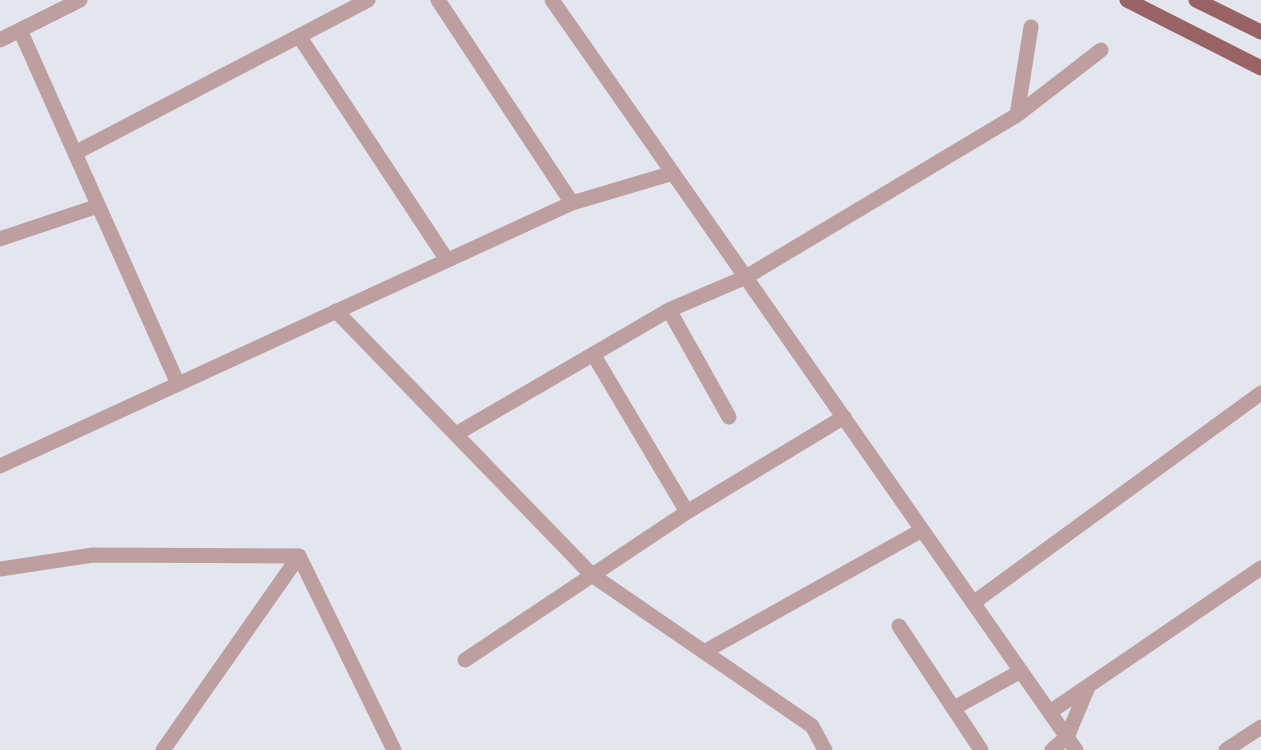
<!DOCTYPE html>
<style>
body{margin:0}
canvas{display:block;background:#e4e6ef}
</style>
<canvas width="1261" height="750"></canvas>
<script>
const ctx = document.querySelector('canvas').getContext('2d');
ctx.lineJoin = 'round';
function poly(rows) {
  const path = new Path2D();
  for (const r of rows) {
    path.moveTo(r[0], r[1]);
    for (let i = 2; i < r.length; i += 2) path.lineTo(r[i], r[i + 1]);
  }
  return path;
}
function trace(path, color, width, dash) {
  ctx.strokeStyle = color;
  ctx.lineWidth = width;
  ctx.lineCap = dash ? 'butt' : 'round';
  ctx.setLineDash(dash || []);
  ctx.stroke(path);
}
trace(poly([
 [438,0,572,203],
 [552,0,1076,750],
 [20,30,178,384],
 [299,36,447,260],
 [0,40,80,0],
 [1017,115,1101,50],
 [75,153,368,0],
 [0,239,98,206],
 [669,310,729,417],
 [336,311,592,575,812,726,825,750],
 [593,354,687,512],
 [456,434,669,310,746,277,1017,115,1031,27],
 [0,466,572,203,673,173],
 [0,569,93,555,299,556],
 [973,603,1261,393],
 [899,626,981,750],
 [704,652,922,530],
 [465,660,687,512,844,417],
 [954,708,1021,671],
 [1050,712,1261,568],
 [163,750,299,556,394,750],
 [1052,750,1067,737,1088,687],
 [1226,750,1261,727]
]), '#be9f9f', 15);
trace(poly([
 [1127,0,1261,68],
 [1196,0,1261,32]
]), '#996265', 15);
</script>
